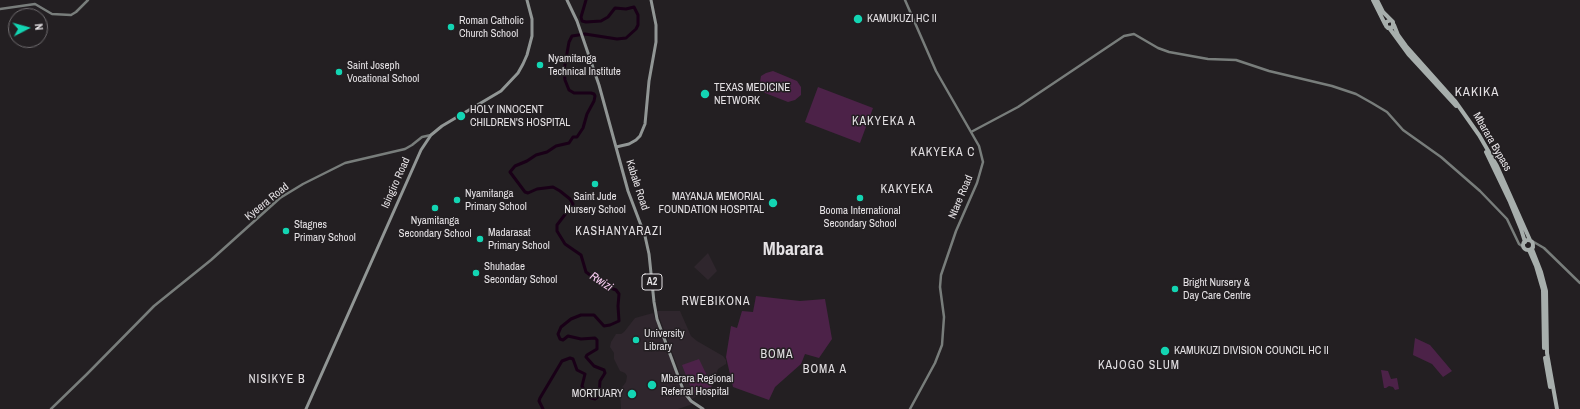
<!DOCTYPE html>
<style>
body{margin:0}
#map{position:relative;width:1580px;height:409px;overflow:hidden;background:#231f22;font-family:"Archivo Narrow",sans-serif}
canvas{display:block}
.north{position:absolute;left:8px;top:8px;width:40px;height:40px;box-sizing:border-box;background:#231f22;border:1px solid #706d70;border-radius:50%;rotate:84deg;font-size:11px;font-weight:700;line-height:16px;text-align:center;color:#e4e1e4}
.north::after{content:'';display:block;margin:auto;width:14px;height:18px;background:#13d5b3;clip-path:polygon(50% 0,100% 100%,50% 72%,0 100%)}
</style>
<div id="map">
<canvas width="1580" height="409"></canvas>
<div class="north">N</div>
</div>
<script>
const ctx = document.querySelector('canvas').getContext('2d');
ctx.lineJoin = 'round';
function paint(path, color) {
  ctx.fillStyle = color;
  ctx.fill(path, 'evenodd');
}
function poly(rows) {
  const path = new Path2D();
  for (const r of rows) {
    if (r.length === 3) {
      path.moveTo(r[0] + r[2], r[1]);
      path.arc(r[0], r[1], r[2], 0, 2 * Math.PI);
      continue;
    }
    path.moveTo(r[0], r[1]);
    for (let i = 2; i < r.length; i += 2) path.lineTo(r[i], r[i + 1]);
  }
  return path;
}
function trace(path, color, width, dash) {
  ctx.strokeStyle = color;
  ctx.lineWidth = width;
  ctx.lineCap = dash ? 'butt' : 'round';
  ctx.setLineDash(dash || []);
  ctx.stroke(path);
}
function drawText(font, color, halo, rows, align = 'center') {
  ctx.font = font + ' "Archivo Narrow",sans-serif';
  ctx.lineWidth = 3;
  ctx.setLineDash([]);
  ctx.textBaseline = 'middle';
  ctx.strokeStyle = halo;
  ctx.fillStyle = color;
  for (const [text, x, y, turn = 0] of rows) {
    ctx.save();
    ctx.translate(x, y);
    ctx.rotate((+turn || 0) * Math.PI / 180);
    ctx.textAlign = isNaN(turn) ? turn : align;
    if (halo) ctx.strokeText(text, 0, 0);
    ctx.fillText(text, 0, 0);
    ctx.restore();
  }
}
paint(poly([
 [708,253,717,271,708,280,694,267],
 [657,311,680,311,691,336,697,341,723,356,726,360,726,364,718,369,711,388,692,399,686,390],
 [653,313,682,389,693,404,678,409,621,409,620,390,626,382,627,376,625,373,620,371,614,359,614,353,610,347,611,342,616,334,621,334,624,332,635,318]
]), '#2f262d');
paint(poly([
 [773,71,797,81,801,87,801,95,795,100,788,102,765,93,761,88,760,82,761,76,766,73],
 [818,87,873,108,860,143,805,122],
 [756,296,800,301,825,299,832,339,819,358,805,354,801,364,775,387,769,400,733,387,726,357,731,326,737,328,742,311,753,312],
 [1415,338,1430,345,1452,371,1443,377,1432,364,1413,355],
 [699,359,712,386,697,395,692,391,682,365],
 [1381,370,1388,371,1391,379,1397,378,1399,389,1395,390,1393,387,1389,386,1386,388,1384,388]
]), '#4c2248');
trace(poly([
 [543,409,539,401,540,398,562,361,570,358,573,359,577,370,585,374,582,386,587,396,591,398,595,399,599,396,600,381,605,373,604,370,594,366,586,357,587,355,597,349,597,340,595,338,581,339,568,336,563,340,560,339,558,334,561,327,571,319,581,315,594,315,604,326,610,325,619,321,618,306,619,294,616,290,605,286,586,272,581,255,565,244,557,231,557,225,573,204,570,199,560,191,553,187,537,189,528,193,525,192,510,172,515,166,527,161,536,155,547,152,556,146,569,143,573,137,577,137,583,128,587,114,594,101,595,96,594,94,591,93,574,93,569,90,565,80,564,70,569,42,572,36,585,34,617,39,626,38,636,29,638,25,638,15,634,7,626,9,615,8,608,17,601,21,586,22,582,21,581,17,586,0]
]), '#190017', 3);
trace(poly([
 [905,0,936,71,979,146,983,162,977,183,956,231,941,275,940,287,944,317,942,345,935,363,910,409],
 [0,9,35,4,52,14,71,15,76,12,88,0],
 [971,132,1018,107,1124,36,1134,34,1158,48,1169,52,1208,59,1236,60,1269,71,1332,86,1356,94,1372,103,1387,112,1403,130,1441,157,1480,191,1507,219,1519,244,1525,248],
 [1532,241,1544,248,1580,283],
 [51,409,87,374,154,306,211,260,280,198,303,184,345,163,405,149,412,145,422,137,431,135]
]), '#787d7b', 2.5);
trace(poly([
 [567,0,577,21,599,85,628,191,645,236,649,254,654,302,657,319,684,392,691,401,703,409],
 [616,147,629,144,636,140,640,136,645,124,649,81,656,42,656,25,651,0],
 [306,409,421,150,431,135,442,126,501,91,518,73,523,64,527,55,532,36,532,19,527,0]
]), '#919695', 3);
trace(poly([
 [1373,0,1385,24],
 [1377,0,1383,12,1393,22,1393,27,1388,28,1386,26,1386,22,1391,20],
 [1394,25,1398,35,1406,46,1455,101,1479,135,1497,166,1530,240],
 [1390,29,1409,55,1456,106],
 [1486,152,1510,202,1521,229,1525,242],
 [1528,245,5],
 [1533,247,1532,249,1541,272,1546,291,1547,353,1557,409],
 [1529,250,1536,266,1543,290,1544,348],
 [1545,358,1550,387]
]), '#a7aeac', 4);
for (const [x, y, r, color] of [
 [858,19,5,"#13d5b3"],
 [451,27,4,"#13d5b3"],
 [540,65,4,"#13d5b3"],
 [339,72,4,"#13d5b3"],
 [705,94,5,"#13d5b3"],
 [461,116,5,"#13d5b3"],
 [595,184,4,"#13d5b3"],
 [860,198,4,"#13d5b3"],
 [457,200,4,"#13d5b3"],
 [773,203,5,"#13d5b3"],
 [435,208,4,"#13d5b3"],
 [286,231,4,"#13d5b3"],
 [480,239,4,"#13d5b3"],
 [476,273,4,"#13d5b3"],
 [1175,289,4,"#13d5b3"],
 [636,340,4,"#13d5b3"],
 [1165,351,5,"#13d5b3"],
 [652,385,5,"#13d5b3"],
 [632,394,5,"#13d5b3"]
]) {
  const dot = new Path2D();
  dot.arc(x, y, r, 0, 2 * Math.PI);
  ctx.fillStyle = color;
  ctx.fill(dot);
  trace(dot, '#231f22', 1.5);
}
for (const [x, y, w] of [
 [652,282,20]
]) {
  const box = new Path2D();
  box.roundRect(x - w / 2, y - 8, w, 16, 3);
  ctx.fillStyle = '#231f22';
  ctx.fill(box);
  trace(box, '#e4e1e4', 1);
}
drawText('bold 10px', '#e4e1e4', null, [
 ["A2",652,282]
]);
drawText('11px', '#e4e1e4', '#231f22', [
 ["KAMUKUZI HC II",867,19],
 ["Roman Catholic",459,21],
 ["Church School",459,34],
 ["Nyamitanga",548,59],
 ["Technical Institute",548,72],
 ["Saint Joseph",347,66],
 ["Vocational School",347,79],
 ["TEXAS MEDICINE",714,88],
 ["NETWORK",714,101],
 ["HOLY INNOCENT",470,110],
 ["CHILDREN'S HOSPITAL",470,123],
 ["Nyamitanga",465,194],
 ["Primary School",465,207],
 ["Saint Jude",595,197,"center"],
 ["Nursery School",595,210,"center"],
 ["MAYANJA MEMORIAL",764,197,"right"],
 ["FOUNDATION HOSPITAL",764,210,"right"],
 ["Booma International",860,211,"center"],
 ["Secondary School",860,224,"center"],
 ["Nyamitanga",435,221,"center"],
 ["Secondary School",435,234,"center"],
 ["Stagnes",294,225],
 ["Primary School",294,238],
 ["Madarasat",488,233],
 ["Primary School",488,246],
 ["Shuhadae",484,267],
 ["Secondary School",484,280],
 ["Bright Nursery &",1183,283],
 ["Day Care Centre",1183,296],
 ["University",644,334],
 ["Library",644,347],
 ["KAMUKUZI DIVISION COUNCIL HC II",1174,351],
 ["Mbarara Regional",661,379],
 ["Referral Hospital",661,392],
 ["MORTUARY",623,394,"right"]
], 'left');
drawText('11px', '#e4e1e4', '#231f22', [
 ["Mbarara Bypass",1492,142,60],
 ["Isingiro Road",396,183,-66],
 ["Kabale Road",637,185,72],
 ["Ntare Road",961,197,-67],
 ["Kyeera Road",267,202,-39]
]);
ctx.letterSpacing = '1px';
drawText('12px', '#e4e1e4', '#231f22', [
 ["KAKYEKA A",884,122],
 ["KAKYEKA C",943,153],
 ["KAKYEKA",907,190],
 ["KASHANYARAZI",619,232],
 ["RWEBIKONA",716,302],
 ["BOMA",777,355],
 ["KAJOGO SLUM",1139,366],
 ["BOMA A",825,370],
 ["NISIKYE B",277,380]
]);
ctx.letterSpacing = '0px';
drawText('italic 12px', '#fccff5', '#231f22', [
 ["Rwizi",601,282,33]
]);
ctx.letterSpacing = '1px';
drawText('13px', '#e4e1e4', '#231f22', [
 ["KAKIKA",1477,93]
]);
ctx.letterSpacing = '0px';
drawText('bold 19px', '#e4e1e4', '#231f22', [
 ["Mbarara",793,250]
]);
</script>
